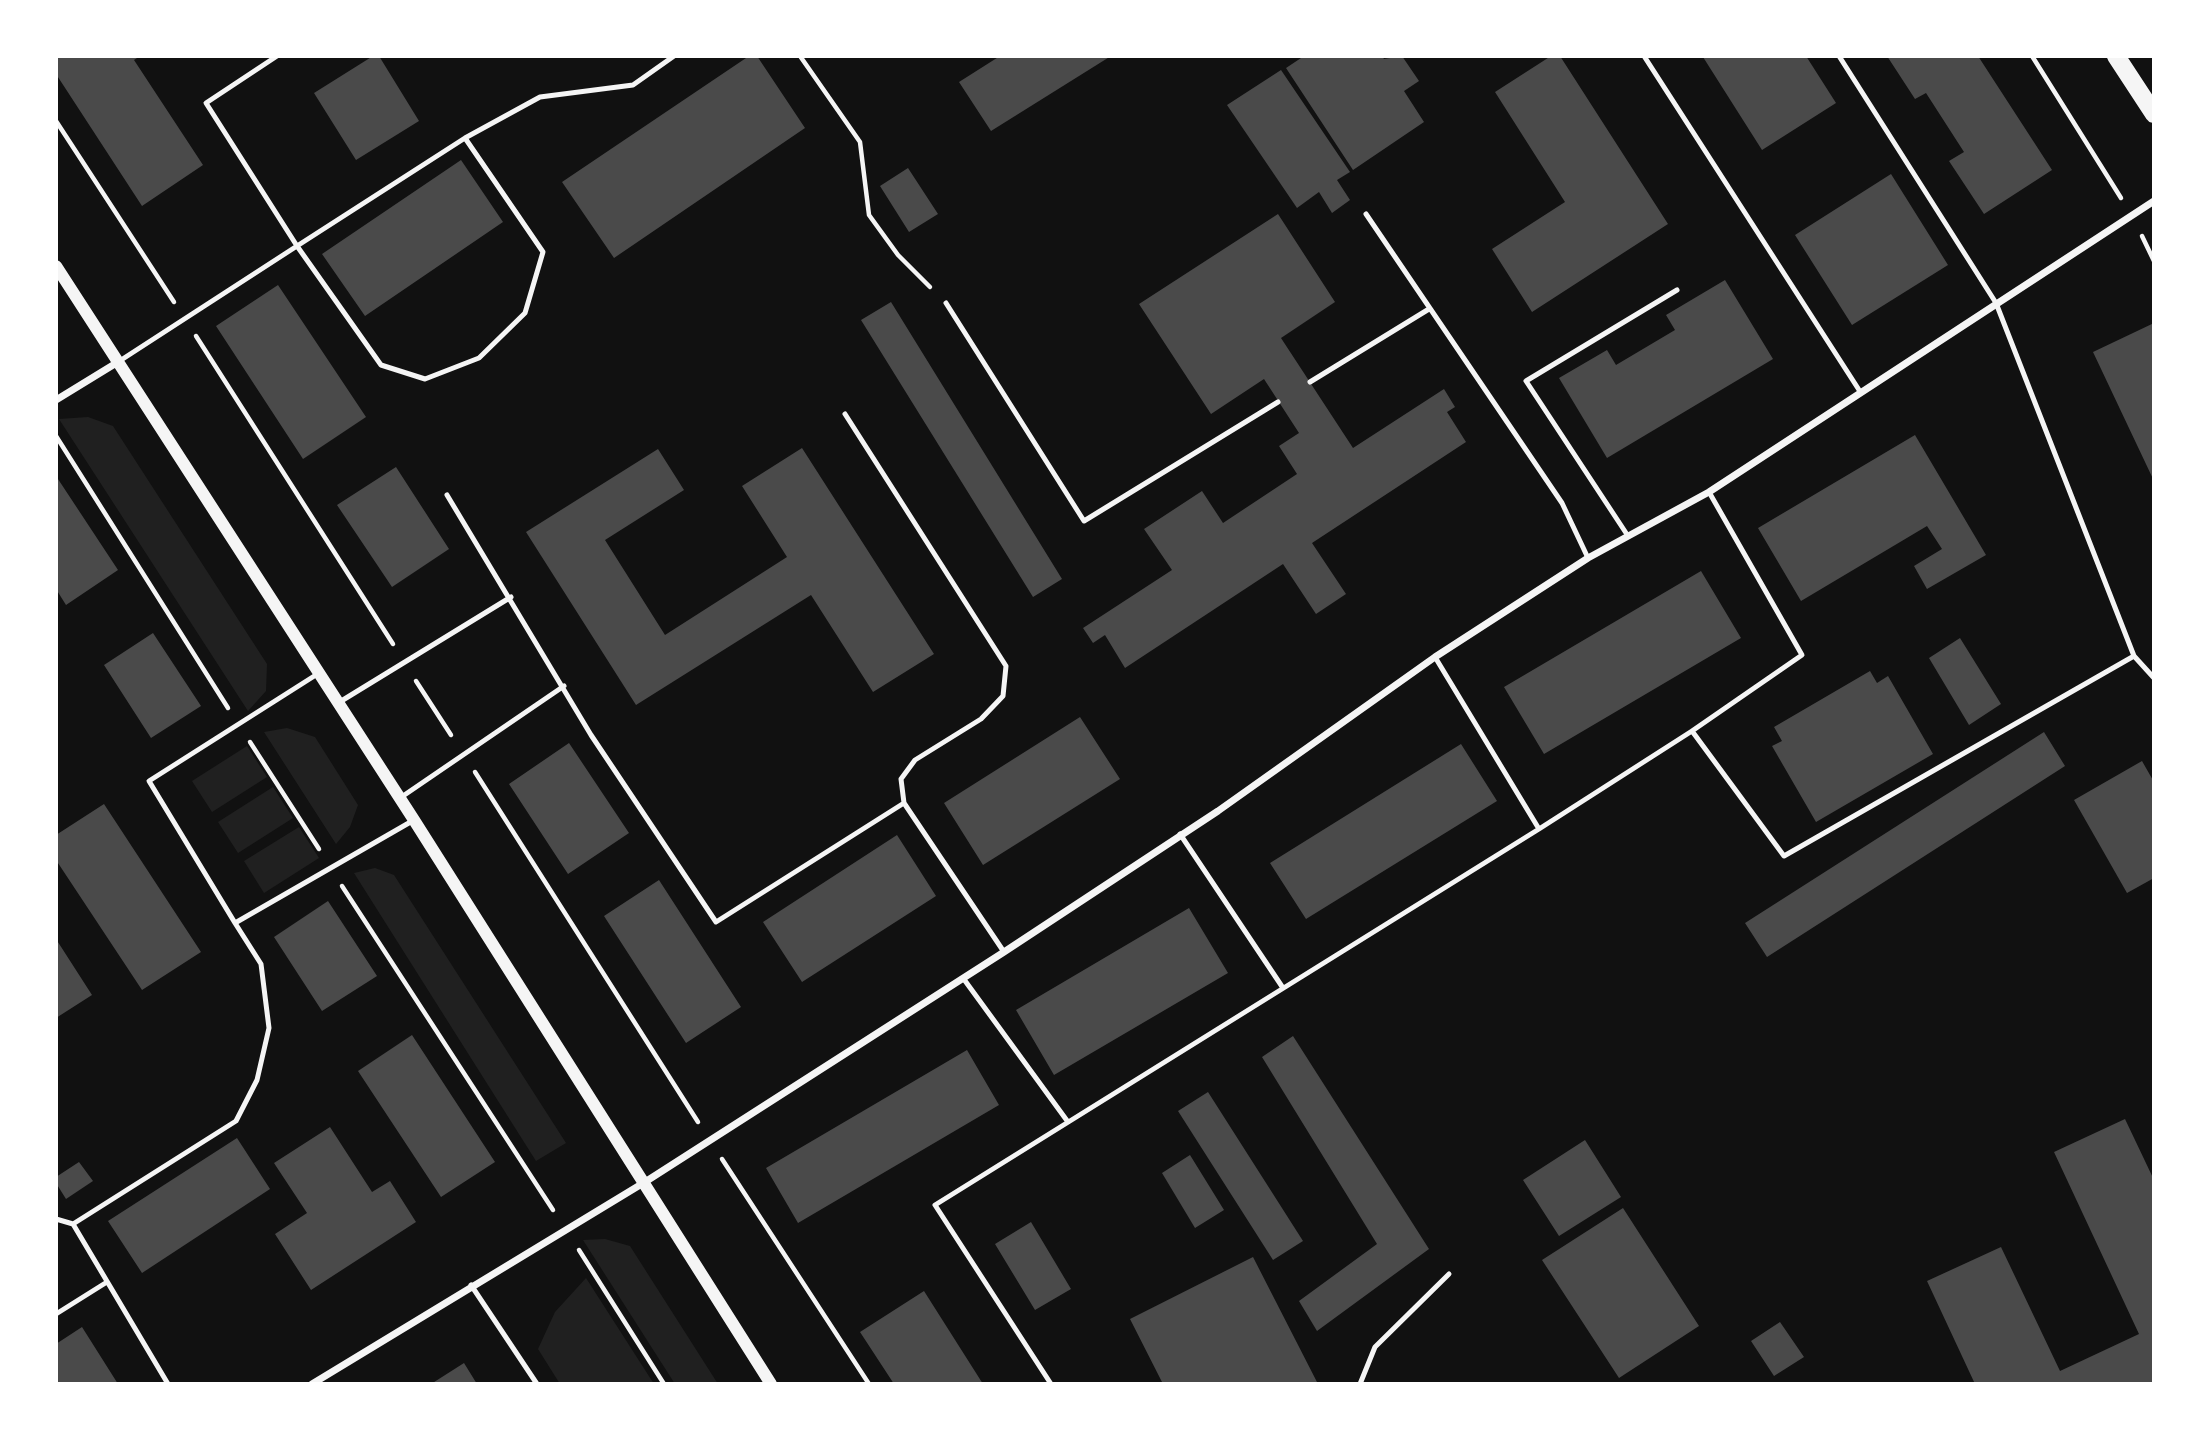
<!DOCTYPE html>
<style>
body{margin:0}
#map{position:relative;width:2210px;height:1440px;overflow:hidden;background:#111;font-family:"Fira Sans",sans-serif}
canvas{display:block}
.frame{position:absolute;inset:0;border:58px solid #fff;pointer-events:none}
</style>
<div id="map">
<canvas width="2210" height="1440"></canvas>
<div class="frame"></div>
</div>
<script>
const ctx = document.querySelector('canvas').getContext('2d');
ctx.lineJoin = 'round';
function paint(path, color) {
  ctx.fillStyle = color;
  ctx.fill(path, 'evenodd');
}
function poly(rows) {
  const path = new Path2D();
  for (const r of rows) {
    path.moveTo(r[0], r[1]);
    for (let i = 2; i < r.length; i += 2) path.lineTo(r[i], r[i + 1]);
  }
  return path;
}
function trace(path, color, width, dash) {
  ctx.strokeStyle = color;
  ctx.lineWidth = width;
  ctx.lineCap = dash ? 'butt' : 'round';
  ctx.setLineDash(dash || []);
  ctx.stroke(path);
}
paint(poly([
 [88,417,113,426,267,664,266,691,248,711,59,419],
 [287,728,315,737,358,805,350,827,336,844,264,732],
 [247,746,267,777,212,812,192,781],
 [273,787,293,818,238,853,218,822],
 [299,827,319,858,264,893,244,861],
 [375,868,394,875,566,1143,536,1161,354,873],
 [605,1239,630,1246,718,1384,675,1384,583,1240],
 [586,1278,654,1384,560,1384,538,1349,555,1312]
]), '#202020');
paint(poly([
 [56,56,140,56,134,60,203,165,142,206,56,74],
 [373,56,379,56,419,121,356,160,314,93],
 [749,56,757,56,805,128,614,258,562,182],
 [1000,56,1111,56,991,131,959,82],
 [1304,56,1382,56,1384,59,1402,56,1419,81,1404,91,1424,122,1353,170,1286,68],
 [1551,56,1560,56,1668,224,1532,312,1492,249,1565,202,1495,92],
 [1706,56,1806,56,1836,103,1762,150,1703,57],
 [1887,56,1978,56,2052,170,1984,214,1949,161,1964,152,1926,93,1915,99],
 [1281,70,1350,172,1337,180,1350,200,1332,213,1319,192,1297,208,1227,105],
 [461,160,503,222,365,316,322,254],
 [908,168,938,214,909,232,880,186],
 [1891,174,1948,265,1852,325,1795,235],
 [1278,214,1335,302,1281,338,1353,448,1444,389,1455,407,1447,412,1466,442,1312,543,1346,594,1316,614,1283,564,1125,668,1105,635,1093,643,1083,628,1172,570,1144,529,1202,491,1223,523,1297,474,1279,446,1299,433,1264,379,1211,414,1139,304],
 [1725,280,1773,359,1607,458,1559,378,1607,350,1616,365,1675,330,1666,315],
 [278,285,366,417,303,459,216,326],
 [891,302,1062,579,1033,597,861,320],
 [2154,323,2154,481,2093,352],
 [1915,435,1986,555,1927,589,1914,566,1942,549,1927,526,1801,601,1758,528],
 [802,448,934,654,873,692,811,595,636,705,526,532,658,449,684,490,605,540,665,635,787,557,742,486],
 [396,467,449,549,392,587,337,505],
 [56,476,118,570,66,605,56,589],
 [1701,571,1741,638,1544,754,1504,687],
 [153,633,201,706,151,738,104,665],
 [1960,638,2001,704,1969,725,1929,658],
 [1870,671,1877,683,1888,676,1933,754,1816,822,1772,746,1782,741,1774,727],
 [1080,717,1120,779,983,865,944,803],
 [2044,732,2065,766,1767,957,1745,923],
 [569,743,629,833,568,874,509,784],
 [1461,744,1497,801,1306,919,1270,863],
 [2142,761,2154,782,2154,878,2127,893,2074,800],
 [104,804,201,952,142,990,56,860,56,835],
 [897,835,936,896,802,982,763,922],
 [659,880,741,1007,686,1043,604,916],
 [328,901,377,976,322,1011,274,937],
 [1189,908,1228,973,1054,1075,1016,1010],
 [56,939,92,995,56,1018],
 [412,1035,495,1162,441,1197,358,1071],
 [1293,1036,1429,1249,1317,1331,1299,1301,1377,1244,1262,1057],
 [967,1050,999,1105,798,1223,766,1168],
 [1208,1092,1303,1241,1273,1260,1178,1111],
 [2125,1119,2154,1180,2154,1384,1975,1384,1927,1281,2001,1247,2060,1371,2139,1334,2054,1152],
 [330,1127,372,1192,390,1181,416,1222,311,1290,275,1234,307,1213,274,1163],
 [237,1138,270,1189,142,1273,108,1221],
 [1585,1140,1621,1197,1559,1236,1523,1180],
 [1190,1155,1224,1210,1195,1228,1162,1173],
 [79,1162,93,1181,66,1199,56,1183,56,1177],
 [1623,1208,1699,1326,1619,1378,1542,1260],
 [1031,1222,1071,1289,1035,1310,995,1244],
 [1253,1257,1318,1384,1163,1384,1130,1319],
 [924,1291,983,1384,894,1384,860,1332],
 [1780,1322,1804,1357,1774,1376,1751,1341],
 [82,1327,118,1384,56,1384,56,1344],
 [464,1363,477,1384,431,1384]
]), '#4a4a4a');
trace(poly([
 [800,56,860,142,869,215,898,255,930,287],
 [2032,56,2121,198],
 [56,121,174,302],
 [2142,236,2154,261],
 [196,336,393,644],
 [56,436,228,708],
 [416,681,451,735],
 [250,742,319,849],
 [475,772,698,1122],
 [342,886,553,1210],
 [722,1159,869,1384],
 [579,1250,664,1384]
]), '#f5f5f5', 4.5);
trace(poly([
 [1644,56,1861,393],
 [1839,56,1996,303,2134,656,2154,678],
 [465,138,543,252,525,313,479,358,425,379,381,365,297,246,465,138,540,97,633,85,674,56],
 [1366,214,1562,503,1588,558],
 [946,303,1084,521,1278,402],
 [118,362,297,246,206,103,277,56],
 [1310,382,1429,309],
 [845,414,1006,666,1003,696,981,719,915,760,901,779,904,803,1004,952],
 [447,495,591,735,716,922,904,803],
 [1628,536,1526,381,1677,290],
 [319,673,149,781,235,923,414,820],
 [338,703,511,597],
 [1692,731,1802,655,1709,492],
 [400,798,564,686],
 [1539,829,1692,731,1784,856,2134,656],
 [1180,834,1283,988],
 [963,978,1068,1122],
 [56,1219,73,1224],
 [471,1285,537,1384],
 [56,1314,107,1282],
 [168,1384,73,1224,236,1121,257,1080,269,1028,261,964,235,923],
 [1051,1384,935,1205,1539,829,1435,657],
 [1360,1384,1375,1347,1449,1274]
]), '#f5f5f5', 5);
trace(poly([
 [56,400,118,362],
 [312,1384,645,1182,1004,952,1218,811,1435,657,1588,558,1709,492,2154,201]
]), '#f5f5f5', 7);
trace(poly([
 [56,266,414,820,771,1384]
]), '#f5f5f5', 12);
trace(poly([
 [2116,56,2154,114]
]), '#f5f5f5', 18);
</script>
